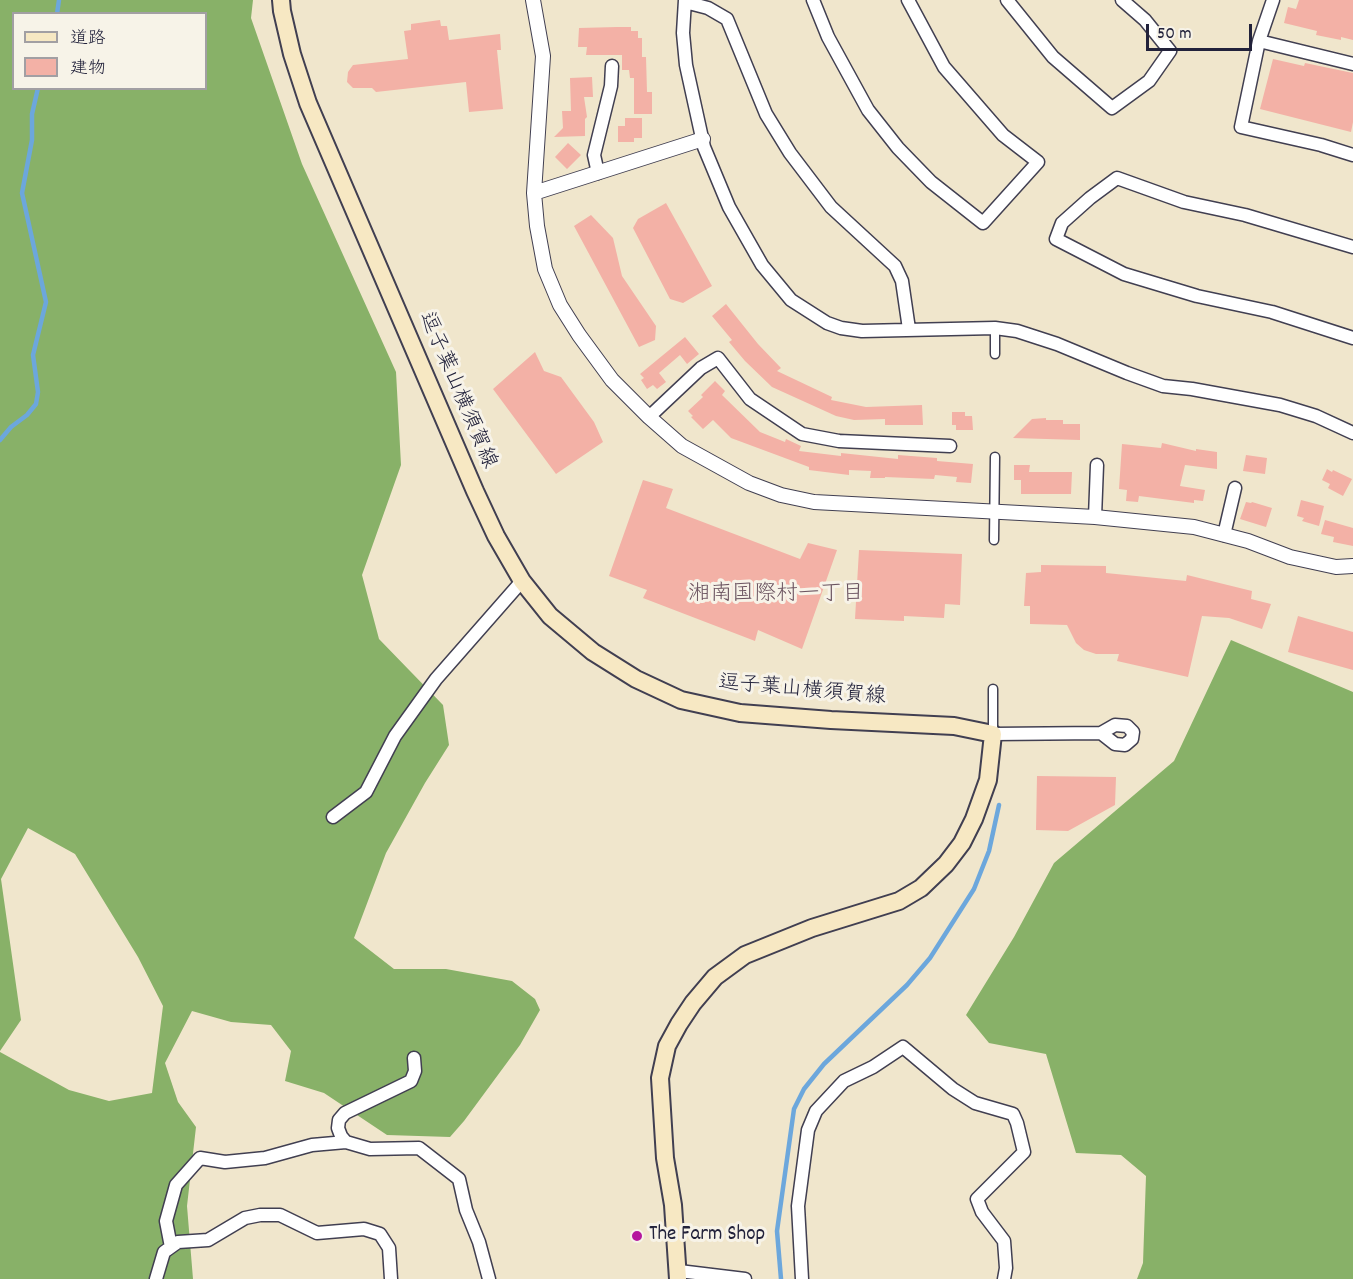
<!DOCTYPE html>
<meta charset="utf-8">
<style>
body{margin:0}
#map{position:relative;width:1353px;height:1279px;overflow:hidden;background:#f0e6cc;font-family:Dekko,"Klee One",sans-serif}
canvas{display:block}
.legend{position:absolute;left:12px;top:12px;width:195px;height:78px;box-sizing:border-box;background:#f7f3e8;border:2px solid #a29fa3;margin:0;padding:8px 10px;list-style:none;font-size:18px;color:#22223b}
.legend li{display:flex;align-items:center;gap:12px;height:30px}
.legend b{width:30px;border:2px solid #a29fa3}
.scale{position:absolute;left:1146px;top:24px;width:106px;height:27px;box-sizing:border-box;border:3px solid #22223b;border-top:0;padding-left:8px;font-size:18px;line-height:21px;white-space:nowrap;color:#22223b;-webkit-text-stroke:4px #f7f3e8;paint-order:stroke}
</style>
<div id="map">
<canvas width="1353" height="1279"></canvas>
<ul class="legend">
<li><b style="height:8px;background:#f7e8c3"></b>道路</li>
<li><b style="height:16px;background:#f3b1a6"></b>建物</li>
</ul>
<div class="scale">50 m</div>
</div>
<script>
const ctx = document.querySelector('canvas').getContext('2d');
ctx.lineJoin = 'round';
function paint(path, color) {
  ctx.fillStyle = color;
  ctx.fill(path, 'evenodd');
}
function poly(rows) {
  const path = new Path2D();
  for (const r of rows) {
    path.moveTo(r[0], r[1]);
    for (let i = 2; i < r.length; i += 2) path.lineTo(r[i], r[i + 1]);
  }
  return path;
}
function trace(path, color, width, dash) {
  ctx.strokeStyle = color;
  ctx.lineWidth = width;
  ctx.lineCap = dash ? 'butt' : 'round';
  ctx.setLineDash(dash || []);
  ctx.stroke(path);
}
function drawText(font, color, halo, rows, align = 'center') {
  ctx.font = font + ' Dekko,"Klee One",sans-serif';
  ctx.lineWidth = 6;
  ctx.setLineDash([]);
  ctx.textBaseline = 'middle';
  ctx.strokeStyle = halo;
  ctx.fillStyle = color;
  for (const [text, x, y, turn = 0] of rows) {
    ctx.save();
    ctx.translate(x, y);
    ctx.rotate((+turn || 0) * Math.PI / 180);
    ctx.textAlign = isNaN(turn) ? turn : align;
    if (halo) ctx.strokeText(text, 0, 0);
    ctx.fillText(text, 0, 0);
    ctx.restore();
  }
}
paint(poly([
 [0,0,253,0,251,18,302,164,396,372,401,465,362,575,379,639,443,705,449,745,425,783,386,853,354,938,394,969,446,969,512,981,535,999,540,1010,520,1045,464,1121,450,1137,387,1135,324,1093,285,1081,291,1051,271,1025,231,1022,192,1011,165,1063,178,1102,196,1127,187,1206,193,1279,0,1279,0,1052,69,1090,109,1101,152,1093,163,1006,138,957,75,854,28,828,1,879,21,1020,0,1051],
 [14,14,206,14,206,88,14,88],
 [1231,640,1353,692,1353,1279,1137,1279,1143,1263,1146,1176,1121,1155,1076,1153,1046,1054,989,1043,966,1015,1014,937,1054,863,1174,761]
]), '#88b168');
trace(poly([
 [57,14,59,0],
 [0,440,11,427,27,415,36,404,38,392,33,355,46,302,22,193,32,140,32,114,38,88],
 [781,1279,777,1231,794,1109,804,1089,824,1064,907,985,930,958,974,889,989,851,999,805]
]), '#6ca7dc', 4.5);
paint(poly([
 [1299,0,1353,0,1353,40,1341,37,1341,40,1316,35,1317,31,1284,23,1288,7,1296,9],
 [440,20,441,26,447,26,449,40,500,34,501,50,497,50,503,109,469,112,466,82,376,92,372,88,353,88,347,82,348,72,353,65,408,59,404,31,411,30,411,24],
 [617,27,631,27,631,31,638,31,638,38,642,38,642,57,646,57,647,92,652,92,652,114,634,114,634,78,630,78,629,70,622,70,622,55,586,55,587,47,578,47,579,28],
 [1273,59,1304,66,1305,63,1353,73,1353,122,1351,132,1260,109],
 [592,77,593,97,584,97,587,117,585,119,585,136,554,137,563,128,562,111,571,111,570,78],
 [625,118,642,118,642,138,634,138,634,142,618,142,618,126,625,126],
 [568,143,581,155,567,169,555,157],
 [666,203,712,286,683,303,670,299,633,228,638,219],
 [591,215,613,238,622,276,656,326,655,340,639,347,574,226],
 [726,304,758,344,781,368,777,371,832,397,831,400,866,407,922,405,923,425,885,425,885,419,854,420,836,416,772,387,745,361,729,342,732,340,712,316],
 [685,337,699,354,687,364,680,355,659,373,666,382,657,389,653,385,647,389,641,380,644,378,640,374],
 [535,352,544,371,561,377,594,422,603,442,556,474,493,389],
 [715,381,725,391,722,395,760,432,785,442,786,439,801,446,799,451,841,456,841,453,898,459,898,455,937,458,937,461,973,464,971,483,956,482,957,477,935,475,934,479,885,477,885,478,870,478,871,471,849,470,849,475,809,470,809,467,731,438,713,420,703,429,691,417,693,416,688,411,703,397,701,395],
 [952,412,965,412,965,416,972,416,973,430,956,430,956,425,952,425],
 [1046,418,1046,420,1063,420,1063,424,1080,424,1080,440,1013,438,1032,419],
 [1162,443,1196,451,1196,449,1217,452,1217,469,1185,465,1180,486,1205,490,1203,501,1194,500,1194,503,1139,496,1138,502,1126,501,1127,490,1119,489,1122,444,1161,448],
 [1246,455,1267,458,1265,474,1243,471],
 [1014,465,1030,465,1029,472,1072,472,1071,494,1021,494,1021,480,1014,480],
 [1327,469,1332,472,1333,470,1352,479,1343,496,1328,488,1330,484,1322,480],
 [643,480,673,489,666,508,800,559,808,543,837,550,802,649,758,630,755,641,643,598,647,590,609,576],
 [1301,500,1324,506,1319,526,1302,521,1304,518,1297,516],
 [1246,502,1251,503,1252,502,1272,508,1266,527,1240,519],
 [1325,520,1353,528,1353,546,1333,542,1334,537,1321,534],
 [859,550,962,554,960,605,945,604,944,618,904,616,904,621,855,619],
 [1041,565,1106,566,1106,573,1186,581,1187,575,1252,591,1251,599,1271,604,1262,629,1229,618,1202,616,1188,677,1117,661,1119,654,1096,654,1084,650,1076,643,1067,625,1030,624,1030,606,1024,606,1026,573,1041,572],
 [1298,616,1353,632,1353,670,1288,652],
 [1037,776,1116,777,1115,805,1068,831,1036,830]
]), '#f3b1a6');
const pedestrian = poly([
 [995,354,995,328],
 [994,540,995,457],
 [993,734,993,689]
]);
const minor = poly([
 [685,0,683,33,686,65,704,147,729,207,762,265,791,300,827,323,841,328,862,331,995,328,1017,331,1057,344,1127,373,1163,386,1192,389,1280,405,1316,416,1353,433],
 [813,0,828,37,868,110,898,148,931,182,983,223,1038,162,1003,135,944,67,908,0],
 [1007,0,1053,57,1112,108,1149,81,1170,51,1145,20,1122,0],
 [1273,0,1259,41,1353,64],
 [685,2,708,8,727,19,766,114,790,153,831,207,895,266,902,281,909,329],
 [1259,41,1241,127,1321,145,1353,155],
 [598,173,594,155,611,86,612,66],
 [1353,247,1245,215,1184,202,1117,178,1090,198,1062,223,1056,239,1124,274,1197,296,1272,312,1353,338],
 [649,417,701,368,718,358,750,399,802,434,839,441,950,446],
 [1095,517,1097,465],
 [1224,535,1235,488],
 [993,734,1101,733,1115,725,1127,726,1133,732,1132,739,1125,745,1115,744,1101,733],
 [333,817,366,792,395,736,436,679,522,581],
 [414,1058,415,1071,411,1081,345,1113,339,1120,338,1128,341,1136,346,1142,370,1149,419,1148,459,1179,466,1210,479,1242,489,1279],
 [171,1247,166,1221,176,1185,200,1158,225,1162,265,1158,312,1145,346,1142],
 [679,1271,745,1279],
 [156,1279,164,1252,178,1242,208,1240,245,1218,260,1215,280,1215,317,1233,364,1229,380,1234,389,1248,391,1279],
 [802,1279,798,1206,808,1130,816,1111,844,1081,873,1067,903,1047,953,1089,975,1103,1013,1114,1017,1123,1024,1152,977,1199,982,1212,1004,1241,1006,1268,1004,1279]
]);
const tertiary = poly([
 [533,0,543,56,534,193,537,226,545,269,560,305,579,335,612,380,649,417,682,446,749,483,781,495,814,502,1095,517,1194,527,1248,541,1290,557,1336,567,1353,566],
 [534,193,703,139]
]);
const secondary = poly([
 [281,0,282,11,292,54,308,103,475,491,496,536,522,581,550,616,593,652,636,679,681,700,740,713,831,720,954,726,993,734,988,780,974,819,962,843,946,864,921,888,899,901,812,928,745,955,715,977,693,1003,679,1024,667,1046,660,1078,665,1158,673,1205,678,1279]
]);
trace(pedestrian, '#413f51', 11);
trace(minor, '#413f51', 15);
trace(tertiary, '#413f51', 16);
trace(secondary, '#413f51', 20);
trace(pedestrian, '#fff', 8);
trace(minor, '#fff', 12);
trace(tertiary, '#fff', 14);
trace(secondary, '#f7e8c3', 16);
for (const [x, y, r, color] of [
 [637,1236,6,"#b5179e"]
]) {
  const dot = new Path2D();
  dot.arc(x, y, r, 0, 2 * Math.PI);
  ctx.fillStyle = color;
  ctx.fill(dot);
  trace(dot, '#f7f3e8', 2);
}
drawText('21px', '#22223b', '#f7f3e8', [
 ["逗子葉山横須賀線",456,391,67],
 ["逗子葉山横須賀線",802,692,5]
]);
drawText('21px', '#22223b', '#f7f3e8', [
 ["The Farm Shop",649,1236]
], 'left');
drawText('22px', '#6b5460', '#f7f3e8', [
 ["湘南国際村一丁目",776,596]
]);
</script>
